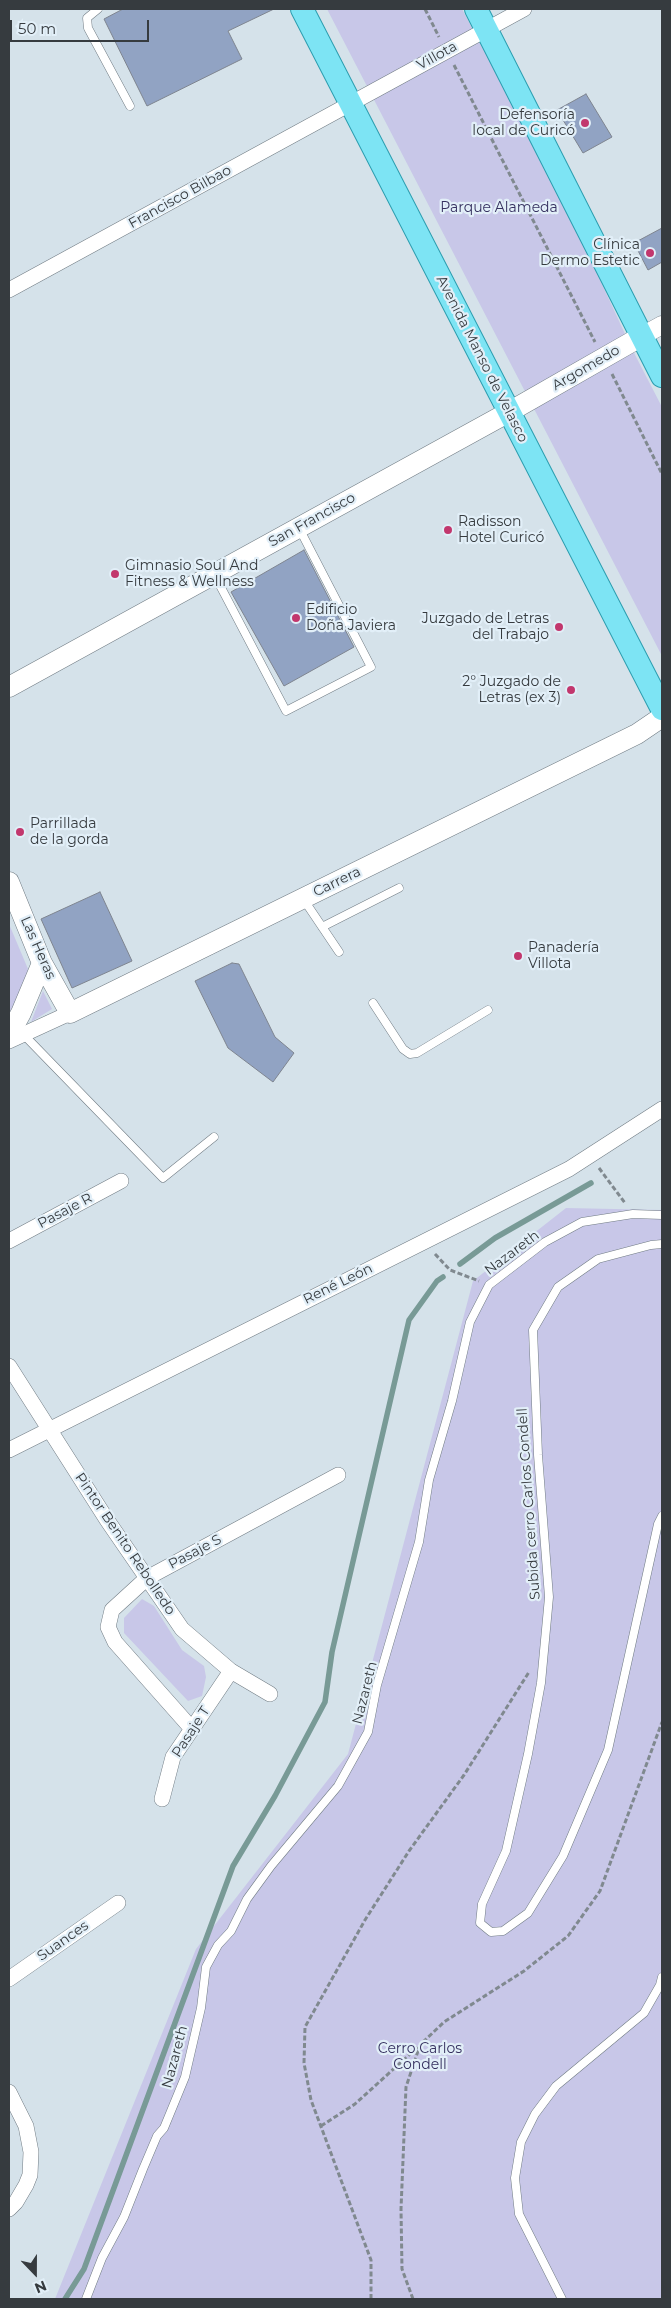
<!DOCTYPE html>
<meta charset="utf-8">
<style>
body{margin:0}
#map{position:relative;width:671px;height:2308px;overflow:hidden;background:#d5e2ea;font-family:Montserrat,sans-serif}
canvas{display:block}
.frame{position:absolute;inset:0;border:10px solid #363b3f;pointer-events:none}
.north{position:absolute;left:10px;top:2248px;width:50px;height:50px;-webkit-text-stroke:4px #e2eff8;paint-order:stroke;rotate:158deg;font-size:14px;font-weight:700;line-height:20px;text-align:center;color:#363b3f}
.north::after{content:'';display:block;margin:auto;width:18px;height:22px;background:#363b3f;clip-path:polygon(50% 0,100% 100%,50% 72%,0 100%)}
.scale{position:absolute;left:10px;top:20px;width:139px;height:22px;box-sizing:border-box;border:2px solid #363b3f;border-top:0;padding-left:6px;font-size:15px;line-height:18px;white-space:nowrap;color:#363b3f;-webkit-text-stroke:4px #e2eff8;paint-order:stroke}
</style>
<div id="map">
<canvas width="671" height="2308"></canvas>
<div class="frame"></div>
<div class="north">N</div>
<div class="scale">50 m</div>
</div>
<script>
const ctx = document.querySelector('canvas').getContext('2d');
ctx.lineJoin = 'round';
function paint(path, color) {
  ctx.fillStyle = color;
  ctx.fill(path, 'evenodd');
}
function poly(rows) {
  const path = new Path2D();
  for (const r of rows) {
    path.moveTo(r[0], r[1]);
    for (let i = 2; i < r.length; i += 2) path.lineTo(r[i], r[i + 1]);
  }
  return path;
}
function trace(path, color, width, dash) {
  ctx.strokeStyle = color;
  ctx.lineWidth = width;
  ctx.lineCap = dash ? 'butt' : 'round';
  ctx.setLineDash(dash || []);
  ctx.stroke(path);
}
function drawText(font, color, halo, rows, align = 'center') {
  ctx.font = font + ' Montserrat,sans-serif';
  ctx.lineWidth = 4.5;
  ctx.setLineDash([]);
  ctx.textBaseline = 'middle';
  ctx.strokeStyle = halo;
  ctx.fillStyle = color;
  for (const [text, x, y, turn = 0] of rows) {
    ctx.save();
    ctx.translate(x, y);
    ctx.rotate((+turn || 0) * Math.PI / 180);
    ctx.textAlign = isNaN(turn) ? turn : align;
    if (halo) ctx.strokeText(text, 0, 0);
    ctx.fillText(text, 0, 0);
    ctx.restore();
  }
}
paint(poly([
 [327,9,462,9,557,187,632,349,662,407,662,656],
 [9,924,28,969,24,990,9,1013],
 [43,991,52,1009,31,1022],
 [566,1208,662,1210,662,2299,55,2299,196,1949,348,1754,473,1281],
 [142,1599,154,1606,182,1650,204,1666,206,1677,202,1696,188,1701,124,1633,124,1618]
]), '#c8c7e8');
trace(poly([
 [460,1264,495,1238,591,1183],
 [65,2299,84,2269,233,1866,275,1796,325,1702,332,1652,409,1320,437,1281,443,1277]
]), '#789a96', 5.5);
const building = poly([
 [123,9,274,9,228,31,242,59,147,106,104,19,123,9],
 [586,94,612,137,583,153,557,110,586,94],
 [662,228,662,262,648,270,634,243,662,228],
 [304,550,354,647,284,686,231,592,304,550],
 [100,892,132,961,72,988,41,919,100,892],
 [232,963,239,964,275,1037,294,1053,273,1082,228,1048,195,981,232,963]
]);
paint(building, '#91a3c3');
trace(building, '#7e848f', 1);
const service = poly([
 [98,9,87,18,88,28,130,106],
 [215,576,286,711,371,667,299,528],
 [304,900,339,952],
 [322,927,399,888],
 [373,1003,403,1049,410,1054,417,1053,488,1010],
 [24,1035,163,1178,214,1137],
 [662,1244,651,1245,598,1259,558,1287,533,1330,538,1455,549,1597,541,1683,528,1754,506,1851,482,1904,480,1923,491,1932,503,1931,528,1913,563,1856,608,1750,658,1524,662,1516],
 [86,2299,102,2258,124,2217,143,2169,157,2136,164,2128,185,2077,201,2008,206,1967,218,1945,231,1931,247,1899,271,1866,338,1786,368,1732,377,1685,419,1542,429,1480,452,1401,470,1322,489,1285,545,1242,582,1222,633,1214,662,1215],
 [562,2299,519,2214,515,2178,521,2142,535,2114,556,2086,644,2013,660,1985,662,1977]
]);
const minor = poly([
 [9,290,524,9],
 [9,1041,70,1013],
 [9,1241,121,1181],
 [9,1366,107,1520,182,1629,231,1671,270,1694],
 [9,1450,569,1169,662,1109],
 [192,1729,115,1642,108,1627,112,1610,147,1578,338,1475],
 [162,1799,173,1757,231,1671],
 [9,1979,118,1903],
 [9,2092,26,2126,31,2152,30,2175,26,2185,16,2202,9,2209]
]);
const tertiary = poly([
 [642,336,662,325]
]);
const secondary = poly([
 [9,687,509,412,642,336],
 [9,882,42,963,70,1013,637,734,662,717],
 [9,1035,21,1013,42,963]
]);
const primary = poly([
 [302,9,662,709],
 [476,9,662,376]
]);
trace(service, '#717c84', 9);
trace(minor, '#717c84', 16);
trace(tertiary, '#717c84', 19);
trace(secondary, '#717c84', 21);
trace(primary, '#2c9daf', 24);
trace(poly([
 [425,9,439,37],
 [454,65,595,342],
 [612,374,662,474],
 [599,1168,625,1203],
 [435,1254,450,1270,479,1281],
 [321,2126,355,2104,420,2045],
 [371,2299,371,2260,311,2100,304,2063,305,2027,365,1920,409,1851,464,1775,529,1672],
 [413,2299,402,2269,401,2209,406,2087,420,2045,444,2022,524,1971,568,1936,600,1891,662,1722]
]), '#80898f', 3, [5, 2.5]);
trace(service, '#fff', 8);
trace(minor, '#fff', 15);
trace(tertiary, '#fff', 18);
trace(secondary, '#fff', 20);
trace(primary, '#7de4f4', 22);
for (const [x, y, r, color] of [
 [585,123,5,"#c2376d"],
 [650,253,5,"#c2376d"],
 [448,530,5,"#c2376d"],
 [115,574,5,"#c2376d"],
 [296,618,5,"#c2376d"],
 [559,627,5,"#c2376d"],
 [571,690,5,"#c2376d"],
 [20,832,5,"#c2376d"],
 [518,956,5,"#c2376d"]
]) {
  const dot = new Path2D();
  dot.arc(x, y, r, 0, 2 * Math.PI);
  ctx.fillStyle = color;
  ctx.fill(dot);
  trace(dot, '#e2eff8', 2);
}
drawText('14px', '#363b3f', '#e2eff8', [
 ["Villota",437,56,-29],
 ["Francisco Bilbao",180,197,-29],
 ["Avenida Manso de Velasco",482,359,63],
 ["Argomedo",586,368,-30],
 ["San Francisco",312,520,-29],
 ["Carrera",337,882,-26],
 ["Las Heras",38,948,66],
 ["Pasaje R",65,1211,-28],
 ["Nazareth",512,1253,-37],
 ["René León",338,1284,-26],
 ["Subida cerro Carlos Condell",529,1504,-94],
 ["Pintor Benito Rebolledo",125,1544,56],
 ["Pasaje S",195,1552,-28],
 ["Nazareth",365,1693,-76],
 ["Pasaje T",191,1732,-57],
 ["Suances",63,1941,-35],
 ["Nazareth",175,2057,-75]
]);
drawText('14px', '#363b3f', '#e2eff8', [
 ["Defensoría",575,115,"right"],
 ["local de Curicó",575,131,"right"],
 ["Clínica",640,245,"right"],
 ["Dermo Estetic",640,261,"right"],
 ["Radisson",458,522],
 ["Hotel Curicó",458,538],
 ["Gimnasio Soul And",125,566],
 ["Fitness & Wellness",125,582],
 ["Edificio",306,610],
 ["Doña Javiera",306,626],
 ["Juzgado de Letras",549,619,"right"],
 ["del Trabajo",549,635,"right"],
 ["2° Juzgado de",561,682,"right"],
 ["Letras (ex 3)",561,698,"right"],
 ["Parrillada",30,824],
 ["de la gorda",30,840],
 ["Panadería",528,948],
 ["Villota",528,964]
], 'left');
drawText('14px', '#363160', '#e2eff8', [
 ["Parque Alameda",499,208],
 ["Cerro Carlos",420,2049],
 ["Condell",420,2065]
]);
</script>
